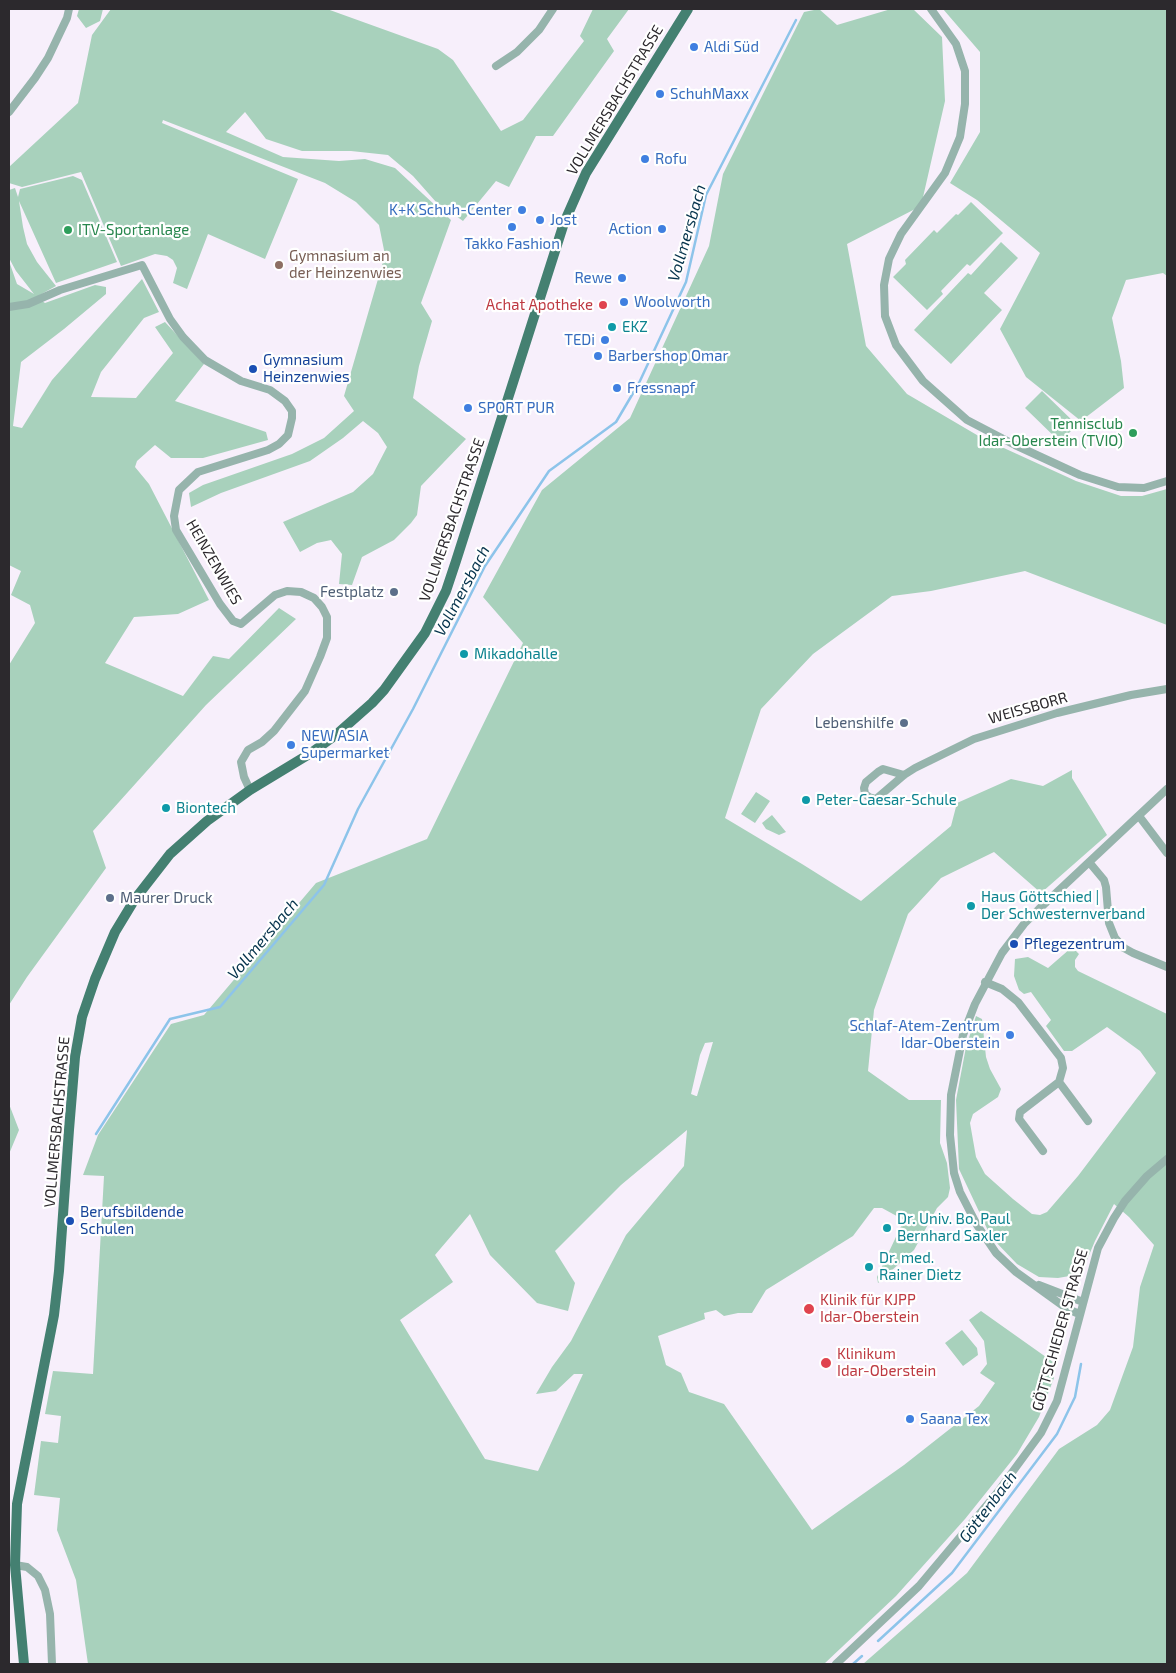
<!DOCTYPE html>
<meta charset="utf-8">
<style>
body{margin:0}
#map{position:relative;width:1176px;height:1673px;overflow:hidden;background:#f7effb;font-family:"Exo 2",sans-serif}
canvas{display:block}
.frame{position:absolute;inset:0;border:10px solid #2c292d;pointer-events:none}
</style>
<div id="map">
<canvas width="1176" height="1673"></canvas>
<div class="frame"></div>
</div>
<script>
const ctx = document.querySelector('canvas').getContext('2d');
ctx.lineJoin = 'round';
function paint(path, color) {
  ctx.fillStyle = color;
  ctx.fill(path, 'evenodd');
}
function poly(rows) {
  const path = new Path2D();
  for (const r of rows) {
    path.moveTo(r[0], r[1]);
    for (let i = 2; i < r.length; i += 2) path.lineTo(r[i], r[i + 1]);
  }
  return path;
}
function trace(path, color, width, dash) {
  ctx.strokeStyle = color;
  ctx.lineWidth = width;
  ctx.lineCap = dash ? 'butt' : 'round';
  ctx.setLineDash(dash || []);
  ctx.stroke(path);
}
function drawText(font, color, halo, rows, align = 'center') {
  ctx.font = font + ' "Exo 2",sans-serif';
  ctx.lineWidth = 4.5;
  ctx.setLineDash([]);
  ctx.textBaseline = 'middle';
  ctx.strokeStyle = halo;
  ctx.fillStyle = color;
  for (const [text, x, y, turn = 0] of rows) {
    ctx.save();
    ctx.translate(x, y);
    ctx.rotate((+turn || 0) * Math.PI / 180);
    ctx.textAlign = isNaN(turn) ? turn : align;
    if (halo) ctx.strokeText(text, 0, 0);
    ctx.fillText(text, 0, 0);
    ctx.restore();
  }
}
paint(poly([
 [79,9,103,9,100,21,86,28,77,16],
 [111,9,327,9,438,49,453,60,501,131,523,120,584,41,580,36,593,9,629,9,607,39,614,51,553,136,536,136,509,187,496,181,463,221,436,202,413,176,388,155,351,151,302,151,266,139,245,112,226,132,283,157,339,161,365,159,395,168,451,220,421,303,432,321,419,366,413,398,466,439,421,486,417,515,411,523,394,540,362,557,352,585,339,584,342,554,331,540,317,543,300,552,283,522,353,492,373,474,387,447,378,433,363,421,343,438,310,461,221,493,191,507,189,493,203,485,292,454,324,438,354,411,344,396,385,255,379,225,356,202,325,183,163,120,162,123,298,179,265,259,208,234,187,289,173,283,177,268,173,260,167,256,155,254,121,266,81,172,22,187,9,183,9,167,78,103,92,35],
 [819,9,837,25,891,9,913,9,942,37,945,101,921,206,847,244,866,346,907,394,982,438,1076,481,1121,496,1142,496,1167,489,1167,625,1025,571,931,591,892,596,813,654,761,709,725,818,802,864,861,901,951,826,957,803,1011,779,1043,786,1072,770,1072,778,1107,835,1041,893,994,852,941,878,908,914,874,1010,868,1071,909,1100,941,1100,940,1143,947,1163,950,1188,948,1197,937,1208,914,1250,878,1283,877,1277,904,1220,882,1208,874,1208,853,1236,766,1290,752,1313,738,1313,724,1316,716,1310,704,1313,705,1319,658,1336,666,1365,681,1373,689,1392,724,1404,812,1530,904,1465,979,1406,995,1383,980,1373,987,1364,984,1341,969,1320,981,1311,1053,1362,1054,1378,1039,1417,1017,1454,965,1519,896,1596,824,1664,88,1664,76,1580,57,1530,60,1498,34,1495,41,1441,58,1443,61,1416,45,1414,53,1371,93,1374,104,1176,83,1175,98,1135,171,1024,204,1015,316,883,427,839,523,643,483,597,542,490,630,418,709,246,723,174,804,12],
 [713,1042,697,1096,696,1096,691,1094,700,1055,705,1043],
 [687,1130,684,1166,626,1235,571,1341,552,1367,536,1394,556,1391,574,1374,583,1374,538,1471,485,1459,400,1320,453,1282,435,1255,470,1214,490,1255,537,1303,568,1311,575,1283,555,1251,621,1185],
 [943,9,1167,9,1167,276,1163,273,1126,280,1112,318,1121,361,1124,388,1081,421,1026,377,1000,329,1040,253,977,200,950,183,980,132,980,52],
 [73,176,82,180,117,262,56,283,19,201,23,227,27,244,37,262,56,286,36,297,45,303,95,285,106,287,106,294,64,329,21,362,13,426,22,428,52,380,142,279,159,312,144,318,101,372,91,397,136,398,173,353,155,327,165,322,204,364,175,401,266,432,268,440,203,458,171,458,155,445,137,461,135,467,149,484,209,600,178,614,134,617,105,663,183,696,213,656,229,659,279,608,296,619,206,705,93,831,106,868,27,977,9,1005,9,665,35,623,30,605,11,595,21,571,9,565,9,261,17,284,34,294,16,271,9,258,9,190,15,188,18,197,20,189],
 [971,202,1003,233,970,266,967,264,941,291,943,294,927,310,893,277,906,264,905,260,934,230,937,233,956,214,958,215],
 [1001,242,1018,258,984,293,1002,310,951,364,914,330,968,273,971,275],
 [1042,391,1077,425,1060,442,1025,408],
 [756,792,770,801,755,823,741,814],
 [772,815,786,832,779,835,766,829,762,823],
 [1071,948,1076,951,1079,954,1075,960,1075,967,1078,971,1167,1014,1167,1664,863,1664,967,1573,1059,1449,1097,1425,1110,1410,1133,1347,1140,1287,1154,1245,1129,1217,1114,1204,1095,1241,1081,1274,1058,1278,1039,1277,1017,1264,991,1237,959,1169,956,1100,966,1047,976,1016,982,1019,986,1057,990,1069,1001,1089,998,1097,973,1114,970,1123,976,1157,985,1174,1013,1199,1032,1214,1040,1215,1047,1212,1078,1176,1156,1073,1140,1051,1107,1027,1072,1051,1064,1051,1046,1026,1051,1020,1031,992,1024,994,1019,990,1014,976,1015,959,1028,957,1048,968],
 [9,1104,19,1130,9,1154],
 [962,1330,977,1348,978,1355,963,1366,945,1343]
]), '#a8d1bc');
trace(poly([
 [96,1134,170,1019,220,1007,324,885,358,809,413,709,485,566,549,471,616,422,639,383,686,282,706,195,796,20],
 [878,1641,952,1573,1057,1434,1075,1397,1081,1364],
 [853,1664,862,1656]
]), '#8dc4ea', 2.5);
trace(poly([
 [931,9,956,44,965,71,965,104,960,137,945,173,901,234,889,259,884,285,885,316,896,345,923,381,967,420,1015,445,1080,475,1118,487,1144,488,1167,481],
 [496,66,517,52,539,30,553,9],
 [9,112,35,78,48,58,67,18,69,9],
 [9,307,28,304,60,290,142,265,170,319,183,337,205,360,241,381,270,390,285,401,292,411,292,418,288,435,279,444,268,450,198,472,179,490,174,516,176,530,220,604,233,621,241,624,275,595,287,591,301,592,314,598,322,607,327,617,327,638,320,657,305,691,274,731,262,742,248,750,241,762,244,777,250,790],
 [904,775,883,769,878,772,866,782,864,788,865,794,869,797,876,799,904,775,915,768,974,739,1057,713,1131,695,1167,689],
 [1139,816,1167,853],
 [1089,862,1104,880,1106,887,1109,923,1115,938,1124,948,1133,953,1167,967],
 [985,982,1002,989,1018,1002,1061,1058,1063,1068,1059,1082,1020,1112,1019,1119,1043,1151],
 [1059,1082,1088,1121],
 [1039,1285,1083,1302],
 [1079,1314,1066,1308,1016,1272,996,1253,977,1225,960,1192,954,1173,950,1135,951,1095,963,1035,975,1004,1002,953,1024,924,1039,909,1167,789],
 [15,1565,27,1567,38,1576,45,1590,50,1614,52,1664],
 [836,1664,919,1586,997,1493,1041,1433,1057,1401,1098,1248,1114,1218,1125,1201,1147,1176,1167,1159]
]), '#96b4ac', 8);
trace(poly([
 [24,1664,15,1565,17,1504,54,1315,59,1271,69,1130,75,1057,82,1017,95,979,115,932,135,899,170,854,207,821,250,790,311,753,337,734,372,703,384,690,425,633,446,591,456,561,564,223,586,173,688,9]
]), '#448071', 10);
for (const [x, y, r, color] of [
 [694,47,5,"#3f7fe0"],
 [660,94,5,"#3f7fe0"],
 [645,159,5,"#3f7fe0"],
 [522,210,5,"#3f7fe0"],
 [540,220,5,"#3f7fe0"],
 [512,227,5,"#3f7fe0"],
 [662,229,5,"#3f7fe0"],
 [68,230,5,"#2e9e5b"],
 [279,265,5,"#8d6e63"],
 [622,278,5,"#3f7fe0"],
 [624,302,5,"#3f7fe0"],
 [603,305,5,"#e0444e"],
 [612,327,5,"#0f9aa8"],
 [605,340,5,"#3f7fe0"],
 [598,356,5,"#3f7fe0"],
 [253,369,5,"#1a4fb4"],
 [617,388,5,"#3f7fe0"],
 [468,408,5,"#3f7fe0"],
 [1133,433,5,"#2e9e5b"],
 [394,592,5,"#5c6f8a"],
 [464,654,5,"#0f9aa8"],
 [904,723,5,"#5c6f8a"],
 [291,745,5,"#3f7fe0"],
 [806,800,5,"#0f9aa8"],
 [166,808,5,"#0f9aa8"],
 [110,898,5,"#5c6f8a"],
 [971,906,5,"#0f9aa8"],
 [1014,944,5,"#1a4fb4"],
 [1010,1035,5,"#3f7fe0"],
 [70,1221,5,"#1a4fb4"],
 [887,1228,5,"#0f9aa8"],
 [869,1267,5,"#0f9aa8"],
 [809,1309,6,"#e0444e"],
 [826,1363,6,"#e0444e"],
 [910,1419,5,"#3f7fe0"]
]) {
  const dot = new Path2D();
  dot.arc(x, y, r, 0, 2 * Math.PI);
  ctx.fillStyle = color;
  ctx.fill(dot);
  trace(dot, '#fff', 2);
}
drawText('15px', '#366cbe', '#fff', [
 ["Aldi Süd",704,47],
 ["SchuhMaxx",670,94],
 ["Rofu",655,159],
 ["K+K Schuh-Center",512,210,"right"],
 ["Jost",550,220],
 ["Action",652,229,"right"],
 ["Takko Fashion",512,244,"center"],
 ["Rewe",612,278,"right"],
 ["Woolworth",634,302],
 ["TEDi",595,340,"right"],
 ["Barbershop Omar",608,356],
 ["Fressnapf",627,388],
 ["SPORT PUR",478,408],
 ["NEW ASIA",301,736],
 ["Supermarket",301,753],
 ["Schlaf-Atem-Zentrum",1000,1026,"right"],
 ["Idar-Oberstein",1000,1043,"right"],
 ["Saana Tex",920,1419]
], 'left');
drawText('15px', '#2c292d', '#fff', [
 ["VOLLMERSBACHSTRASSE",615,100,-59],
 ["VOLLMERSBACHSTRASSE",452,520,-71],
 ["HEINZENWIES",214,562,60],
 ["WEISSBORR",1028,708,-16],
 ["VOLLMERSBACHSTRASSE",57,1122,-85],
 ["GÖTTSCHIEDER STRASSE",1060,1330,-74]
]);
drawText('15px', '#27864d', '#fff', [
 ["ITV-Sportanlage",78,230],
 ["Tennisclub",1123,424,"right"],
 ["Idar-Oberstein (TVIO)",1123,441,"right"]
], 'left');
drawText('15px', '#785e54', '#fff', [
 ["Gymnasium an",289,256],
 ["der Heinzenwies",289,273]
], 'left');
drawText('15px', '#be3a42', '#fff', [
 ["Achat Apotheke",593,305,"right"],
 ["Klinik für KJPP",820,1300],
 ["Idar-Oberstein",820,1317],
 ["Klinikum",837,1354],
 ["Idar-Oberstein",837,1371]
], 'left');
drawText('15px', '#0d838f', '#fff', [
 ["EKZ",622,327],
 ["Mikadohalle",474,654],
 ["Peter-Caesar-Schule",816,800],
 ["Biontech",176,808],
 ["Haus Göttschied |",981,897],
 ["Der Schwesternverband",981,914],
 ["Dr. Univ. Bo. Paul",897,1219],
 ["Bernhard Saxler",897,1236],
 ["Dr. med.",879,1258],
 ["Rainer Dietz",879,1275]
], 'left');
drawText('15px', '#164399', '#fff', [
 ["Gymnasium",263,360],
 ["Heinzenwies",263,377],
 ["Pflegezentrum",1024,944],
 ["Berufsbildende",80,1212],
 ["Schulen",80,1229]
], 'left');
drawText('15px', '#4e5e75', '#fff', [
 ["Festplatz",384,592],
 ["Lebenshilfe",894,723],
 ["Maurer Druck",120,898,"left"]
], 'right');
drawText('italic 16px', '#05334c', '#fff', [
 ["Vollmersbach",687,233,-74],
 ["Vollmersbach",462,591,-62],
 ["Vollmersbach",263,939,-50],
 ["Göttenbach",988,1507,-53]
]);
</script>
